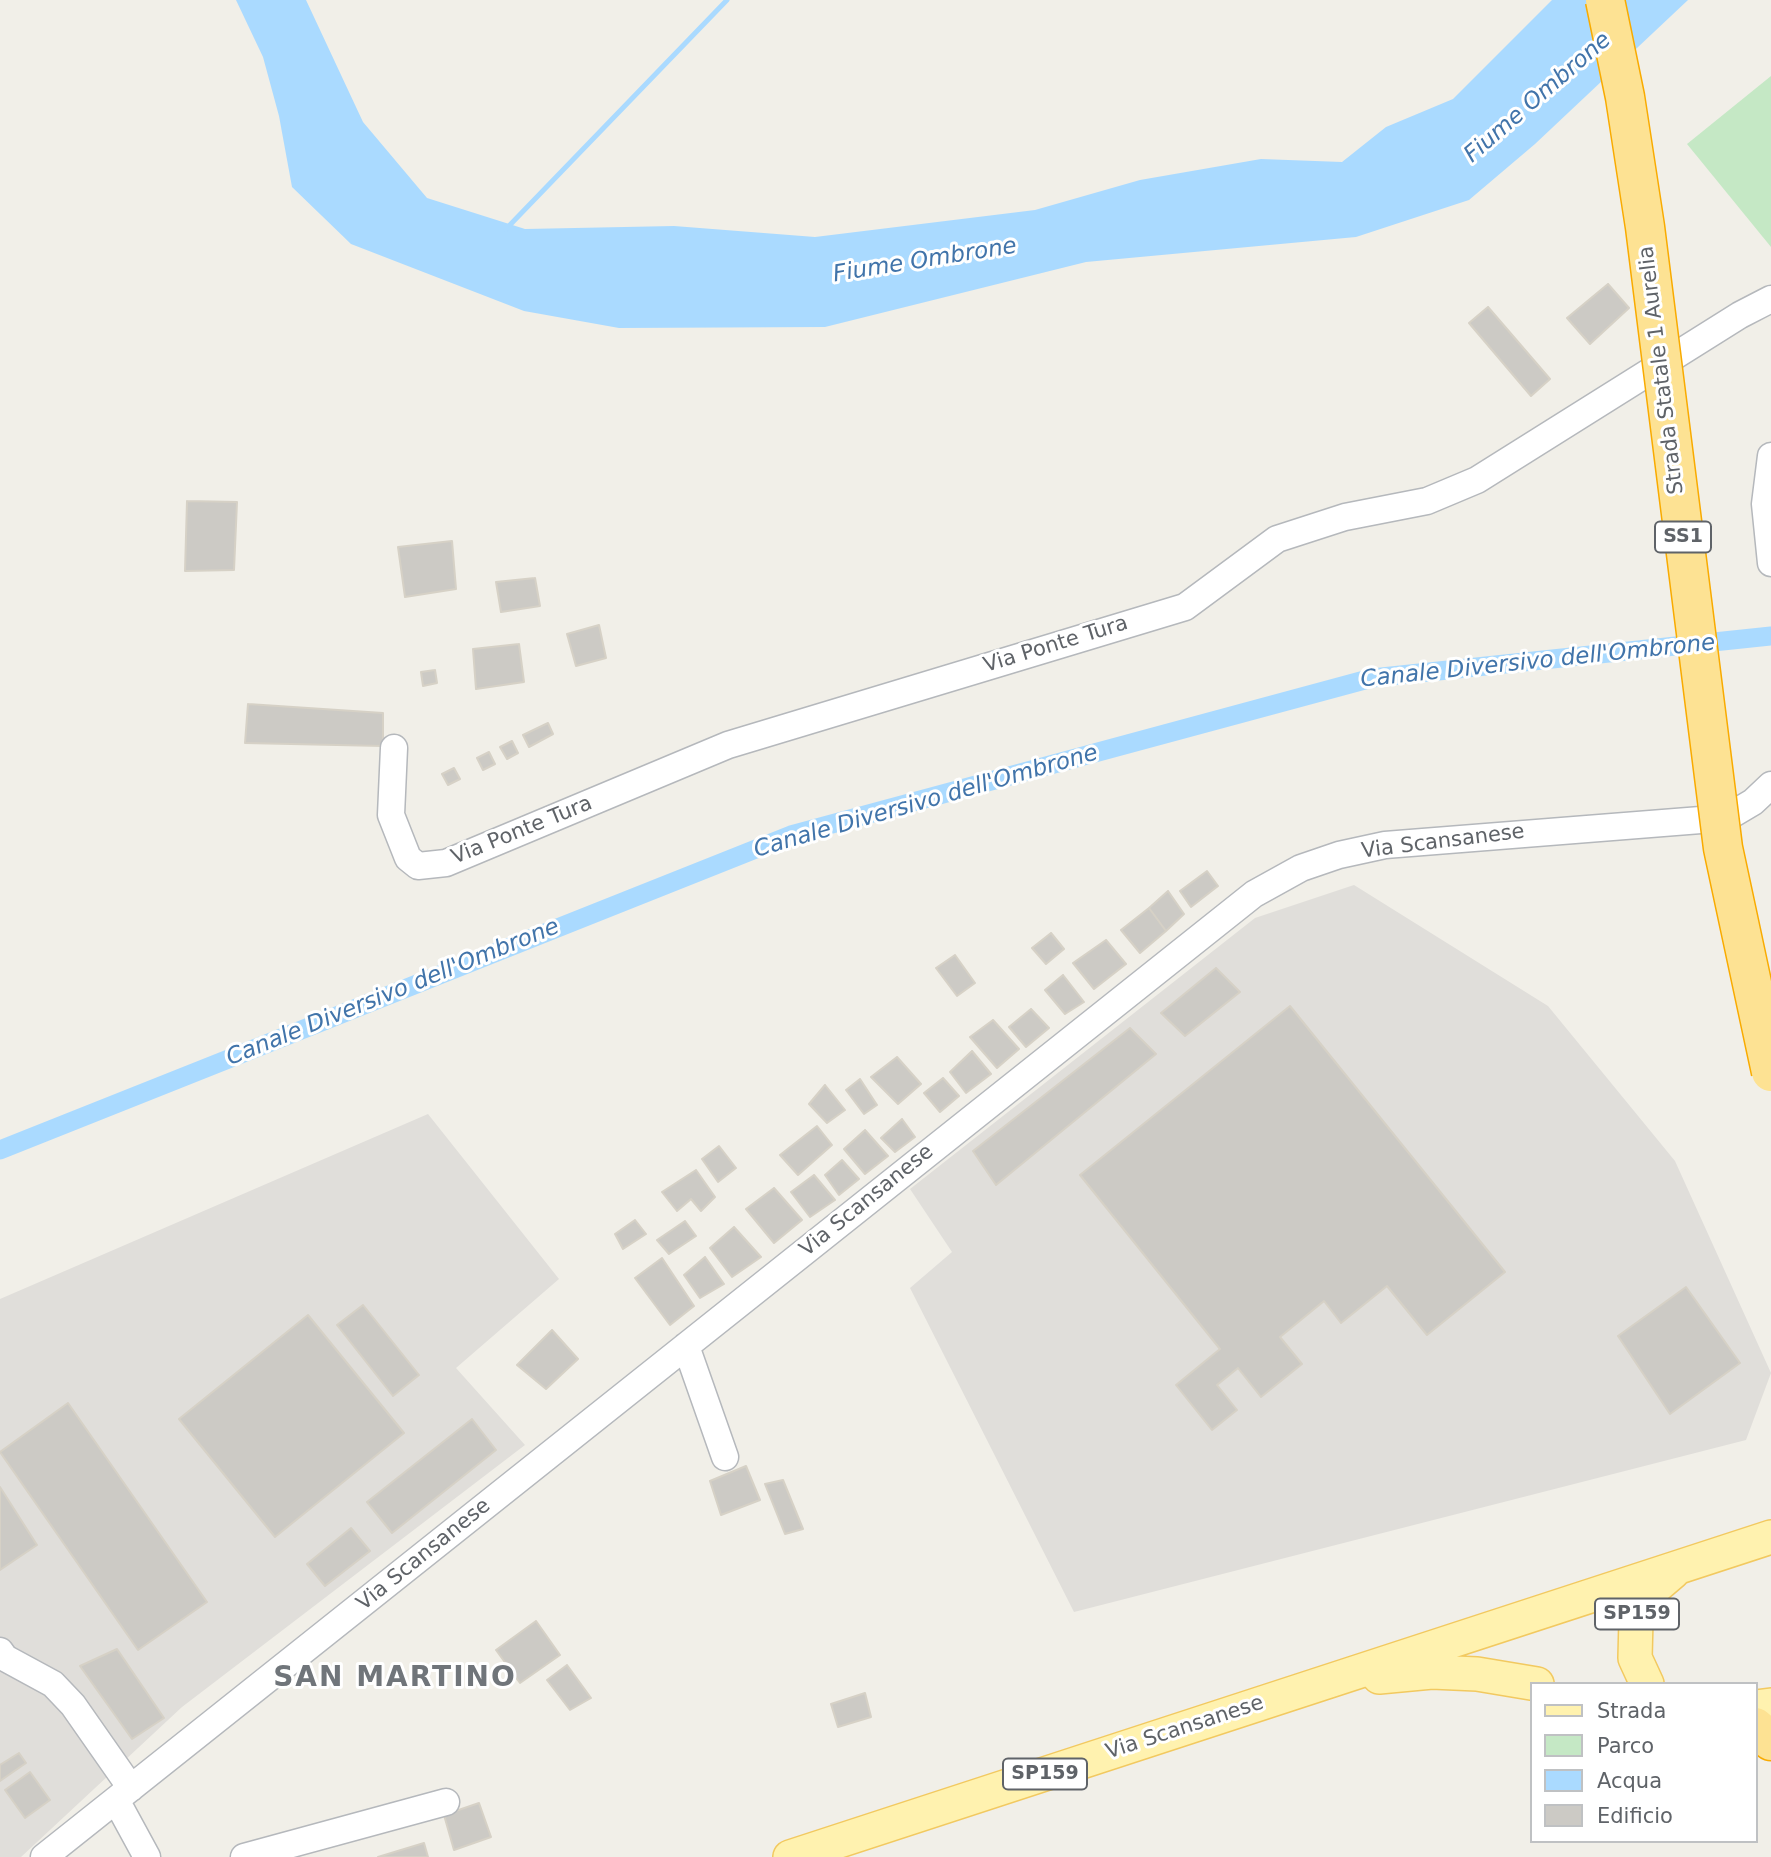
<!DOCTYPE html>
<html>
<head>
<meta charset="utf-8">
<style>
  body { margin:0 }
  #map { position:relative; width:1771px; height:1857px; overflow:hidden; background:#f1efe8; font-family:"DejaVu Sans",sans-serif }
  canvas { display:block }
  .legend { position:absolute; left:1530px; top:1682px; width:228px; height:161px; box-sizing:border-box; background:#fff; border:2px solid #bfc1c3; margin:0; padding:9px 12px; list-style:none; font-size:21px; color:#5f6368 }
  .legend li { display:flex; align-items:center; gap:14px; height:35px }
  .legend b { width:35px; border:2px solid #bfc1c3 }
</style>
</head>
<body>
<div id="map">
<canvas width="1771" height="1857"></canvas>
<ul class="legend">
<li><b style="height:9px;background:#fff2af"></b>Strada</li>
<li><b style="height:19px;background:#c5e8c5"></b>Parco</li>
<li><b style="height:19px;background:#aadaff"></b>Acqua</li>
<li><b style="height:19px;background:#cccac5"></b>Edificio</li>
</ul>
</div>
<script>
const ctx = document.querySelector('canvas').getContext('2d');
ctx.lineJoin = 'round';
function paint(path, color) { ctx.fillStyle = color; ctx.fill(path, 'evenodd'); }
const poly = rows => new Path2D(rows.map(r => 'M' + r).join(''));
function strokePath(path, color, width, dash) { ctx.strokeStyle = color; ctx.lineWidth = width; ctx.lineCap = dash ? 'butt' : 'round'; ctx.setLineDash(dash || []); ctx.stroke(path); }
function drawText(font, color, halo, rows, align = 'center') {
  ctx.font = font + ' "DejaVu Sans",sans-serif'; ctx.lineWidth = 6; ctx.setLineDash([]); ctx.textBaseline = 'middle'; ctx.strokeStyle = halo; ctx.fillStyle = color; for (const [text, x, y, turn = 0] of rows) {
    ctx.save(); ctx.translate(x, y); ctx.rotate((+turn || 0) * Math.PI / 180); ctx.textAlign = isNaN(turn) ? turn : align; if (halo) ctx.strokeText(text, 0, 0); ctx.fillText(text, 0, 0); ctx.restore();
  }
}
const industrial = poly([
  [1354,885,1548,1006,1675,1161,1771,1373,1746,1440,1074,1612,910,1288,952,1252,910,1189,1255,918],
  [428,1114,559,1279,456,1368,525,1445,182,1707,21,1857,0,1857,0,1299]
]);
const green = poly([
  [1771,76,1771,247,1687,144]
]);
const water = poly([
  [236,0,306,0,363,122,427,198,525,229,674,226,815,237,1035,210,1140,180,1261,159,1342,162,1386,127,1453,99,1552,0,1688,0,1535,144,1469,200,1356,237,1086,262,825,327,619,328,524,311,351,244,292,187,279,116,263,57]
]);
const stream = poly([
  [506,229,727,0]
]);
const canal = poly([
  [0,1150,791,835,1372,678,1771,636]
]);
const building = poly([
  [1608,284,1629,308,1590,344,1567,318,1608,284],
  [1488,307,1550,379,1531,396,1469,323,1488,307],
  [187,501,237,502,234,570,185,571,187,501],
  [452,541,456,589,405,597,398,547,452,541],
  [535,578,540,606,501,612,496,582,535,578],
  [599,625,606,658,576,666,567,634,599,625],
  [519,644,524,682,476,689,473,649,519,644],
  [435,670,437,683,423,686,421,672,435,670],
  [248,704,383,713,383,746,245,743,248,704],
  [548,723,553,734,529,747,523,735,548,723],
  [512,741,518,753,507,759,500,747,512,741],
  [489,752,495,764,483,770,477,758,489,752],
  [454,768,460,779,448,785,442,774,454,768],
  [1207,871,1218,886,1191,907,1180,891,1207,871],
  [1168,891,1184,914,1166,931,1149,908,1168,891],
  [1149,908,1166,931,1140,953,1121,930,1149,908],
  [1051,933,1064,949,1046,964,1032,948,1051,933],
  [1106,940,1126,964,1094,989,1073,963,1106,940],
  [955,955,975,983,957,996,936,968,955,955],
  [1216,968,1240,992,1185,1036,1161,1013,1216,968],
  [1063,975,1084,1002,1065,1014,1045,990,1063,975],
  [1290,1006,1505,1272,1427,1335,1387,1286,1341,1323,1324,1301,1280,1337,1302,1364,1261,1397,1238,1368,1217,1385,1237,1410,1212,1430,1176,1385,1220,1349,1080,1175,1290,1006],
  [1031,1009,1049,1028,1026,1047,1009,1027,1031,1009],
  [993,1020,1019,1049,997,1068,970,1037,993,1020],
  [1130,1028,1156,1054,996,1185,973,1151,1130,1028],
  [972,1051,991,1074,966,1093,950,1072,972,1051],
  [897,1057,921,1084,898,1104,871,1077,897,1057],
  [943,1078,959,1096,940,1112,924,1093,943,1078],
  [860,1079,877,1105,864,1114,846,1090,860,1079],
  [825,1085,845,1110,827,1123,809,1104,825,1085],
  [902,1119,915,1137,895,1152,881,1138,902,1119],
  [817,1126,832,1145,798,1175,780,1155,817,1126],
  [865,1130,888,1156,865,1174,844,1149,865,1130],
  [719,1146,736,1168,718,1182,702,1159,719,1146],
  [842,1160,859,1179,839,1195,825,1175,842,1160],
  [696,1170,715,1197,701,1211,691,1199,677,1211,662,1192,696,1170],
  [814,1175,835,1200,810,1217,791,1192,814,1175],
  [774,1188,802,1220,774,1243,746,1209,774,1188],
  [635,1220,646,1234,623,1249,615,1234,635,1220],
  [685,1221,696,1236,669,1254,657,1240,685,1221],
  [734,1227,761,1257,732,1277,710,1248,734,1227],
  [705,1257,724,1284,700,1298,684,1275,705,1257],
  [662,1258,694,1306,670,1325,635,1278,662,1258],
  [1686,1287,1740,1363,1670,1414,1618,1336,1686,1287],
  [363,1305,419,1375,393,1396,337,1325,363,1305],
  [308,1315,404,1433,275,1537,179,1419,308,1315],
  [552,1330,578,1359,546,1389,517,1365,552,1330],
  [68,1403,207,1602,138,1650,0,1452,68,1403],
  [472,1419,496,1450,392,1533,367,1502,472,1419],
  [746,1466,760,1500,721,1515,710,1481,746,1466],
  [783,1480,803,1529,785,1534,765,1484,783,1480],
  [0,1487,37,1545,0,1570,0,1487],
  [351,1528,370,1551,325,1586,307,1564,351,1528],
  [536,1621,560,1655,520,1683,496,1650,536,1621],
  [117,1649,164,1718,132,1739,80,1666,117,1649],
  [567,1665,591,1698,570,1710,547,1680,567,1665],
  [865,1693,871,1717,838,1727,831,1704,865,1693],
  [19,1753,26,1763,0,1781,0,1765,19,1753],
  [30,1772,50,1800,25,1818,5,1790,30,1772],
  [479,1803,491,1837,454,1850,444,1815,479,1803],
  [424,1843,428,1857,378,1857,424,1843]
]);
const minor = poly([
  [1771,456,1765,504,1771,563],
  [394,748,391,815,408,858,418,866,446,863,728,745,1185,607,1277,539,1345,517,1427,501,1477,480,1740,315,1771,299],
  [686,1346,725,1457],
  [0,1651,5,1658,53,1684,73,1705,131,1788],
  [116,1800,147,1857],
  [44,1857,1254,894,1301,868,1339,855,1385,845,1726,818,1753,802,1771,785],
  [244,1857,446,1802]
]);
const major = poly([
  [1379,1677,1432,1672,1477,1674,1537,1684],
  [1647,1684,1635,1658,1636,1619,1646,1595,1673,1572],
  [1755,1707,1771,1705],
  [790,1857,1771,1537]
]);
const highway = poly([
  [1755,1727,1771,1741]
]);
const highwayBridge = poly([
  [1605,0,1625,97,1645,227,1723,848,1771,1072]
]);
const shields = [
  [1683,537,56],
  [1637,1614,84],
  [1045,1774,84]
];
const shieldNames = [
  ["SS1",1683,537],
  ["SP159",1637,1614],
  ["SP159",1045,1774]
];
const streetNames = [
  ["Strada Statale 1 Aurelia",1662,370,-97],
  ["Via Ponte Tura",1056,645,-17],
  ["Via Ponte Tura",522,831,-22],
  ["Via Scansanese",1443,842,-7],
  ["Via Scansanese",867,1201,-39],
  ["Via Scansanese",424,1555,-39],
  ["Via Scansanese",1185,1728,-18]
];
const waterNames = [
  ["Fiume Ombrone",1538,98,-41],
  ["Fiume Ombrone",925,261,-9],
  ["Canale Diversivo dell'Ombrone",1538,662,-6],
  ["Canale Diversivo dell'Ombrone",926,802,-16],
  ["Canale Diversivo dell'Ombrone",393,993,-22]
];
const districtNames = [
  ["SAN MARTINO",395,1679]
];
paint(industrial, '#e0deda');
paint(green, '#c5e8c5');
paint(water, '#aadaff');
strokePath(stream, '#aadaff', 5);
strokePath(canal, '#aadaff', 19);
paint(building, '#cccac5');
strokePath(building, '#d6d1c6', 2);
strokePath(minor, '#b5b8bc', 29);
strokePath(major, '#f2c960', 36);
strokePath(highway, '#f9ab00', 41);
strokePath(minor, '#fff', 26);
strokePath(major, '#fff2af', 33);
strokePath(highway, '#fde293', 38);
strokePath(highwayBridge, '#f9ab00', 41, []);
strokePath(highwayBridge, '#fde293', 38);
for (const [x, y, w] of shields) { const box = new Path2D(); box.roundRect(x - w / 2, y - 15.5, w, 31, 5); ctx.fillStyle = '#fff'; ctx.fill(box); strokePath(box, '#5f6368', 2); }
drawText('bold 19px', '#5f6368', null, shieldNames);
drawText('21px', '#5f6368', '#fff', streetNames);
drawText('italic 23px', '#4174aa', '#fff', waterNames);
ctx.letterSpacing = '2px';
drawText('bold 28px', '#70757a', '#fff', districtNames);
ctx.letterSpacing = '0px';
</script>
</body>
</html>
